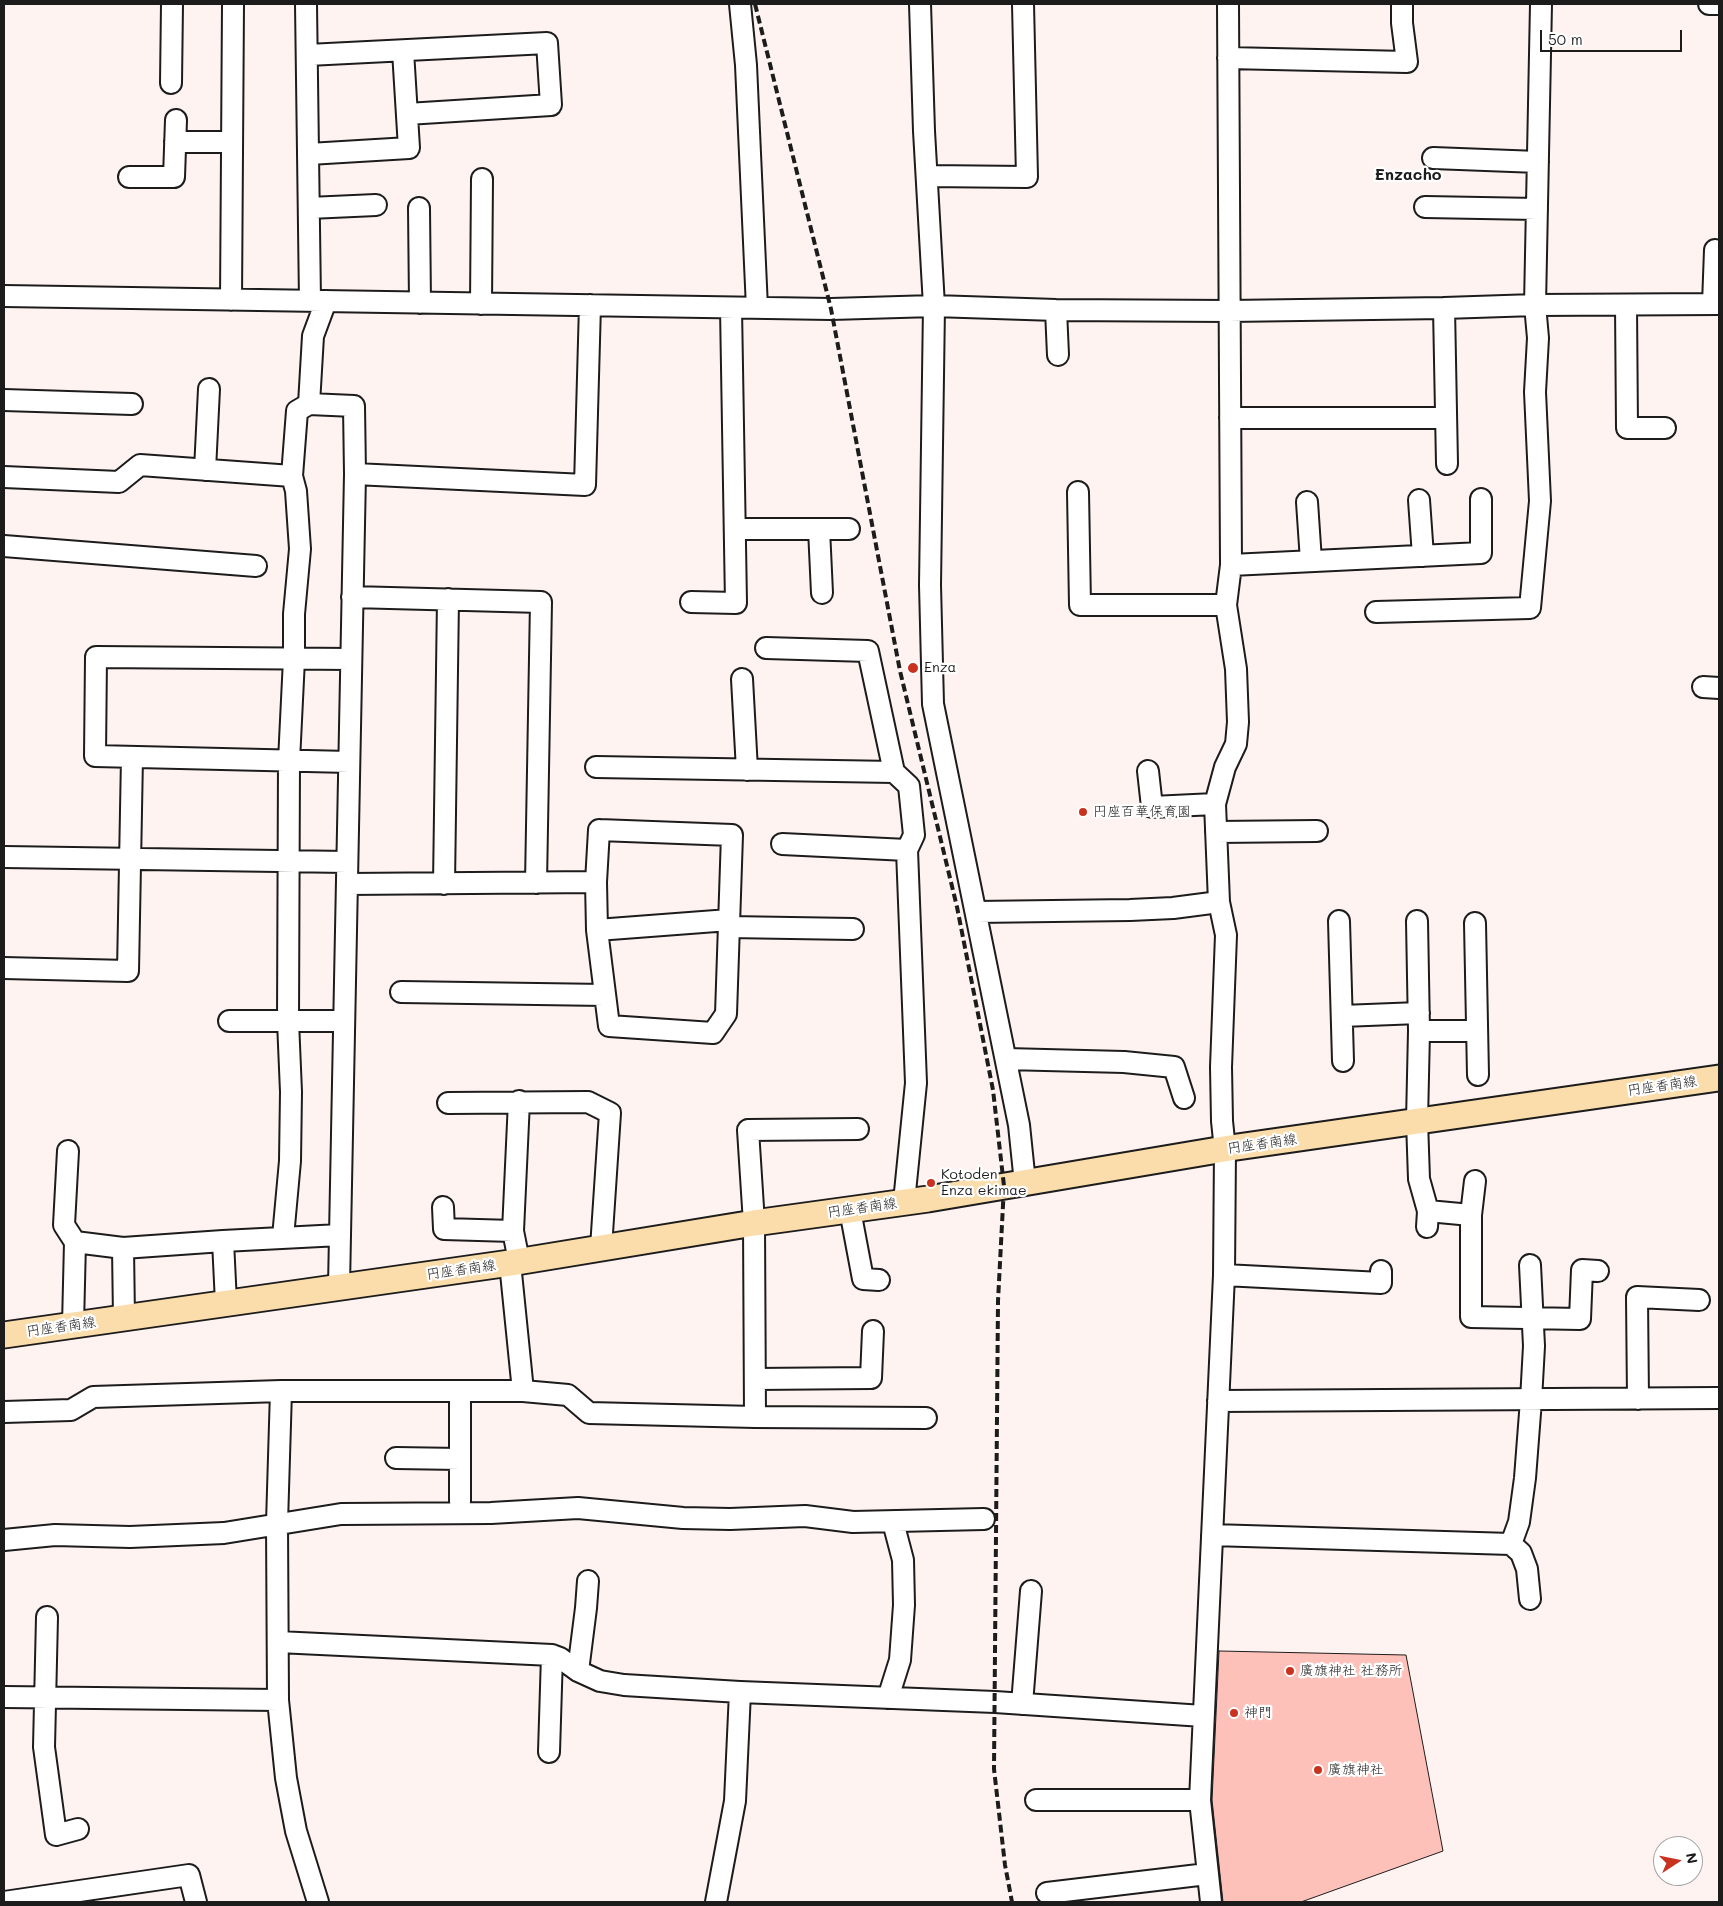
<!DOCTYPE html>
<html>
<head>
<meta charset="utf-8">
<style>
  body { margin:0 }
  #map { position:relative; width:1723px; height:1906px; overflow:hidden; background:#fff3f1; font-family:Mali,sans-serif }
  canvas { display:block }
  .frame { position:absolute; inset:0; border:5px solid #1c1c1c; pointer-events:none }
  .north { position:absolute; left:1653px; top:1836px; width:50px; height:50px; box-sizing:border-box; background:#fff; border:1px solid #a4a4a4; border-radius:50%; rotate:79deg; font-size:14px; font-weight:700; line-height:20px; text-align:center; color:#1c1c1c }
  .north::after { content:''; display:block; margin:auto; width:18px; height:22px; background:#c8321e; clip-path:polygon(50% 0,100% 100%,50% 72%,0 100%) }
  .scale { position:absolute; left:1540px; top:30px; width:142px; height:22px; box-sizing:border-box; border:2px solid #1c1c1c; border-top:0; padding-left:6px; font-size:15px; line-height:18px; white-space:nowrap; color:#1c1c1c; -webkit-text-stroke:4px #fff; paint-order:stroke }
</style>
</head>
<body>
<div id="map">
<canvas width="1723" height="1906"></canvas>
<div class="frame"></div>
<div class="north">N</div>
<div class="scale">50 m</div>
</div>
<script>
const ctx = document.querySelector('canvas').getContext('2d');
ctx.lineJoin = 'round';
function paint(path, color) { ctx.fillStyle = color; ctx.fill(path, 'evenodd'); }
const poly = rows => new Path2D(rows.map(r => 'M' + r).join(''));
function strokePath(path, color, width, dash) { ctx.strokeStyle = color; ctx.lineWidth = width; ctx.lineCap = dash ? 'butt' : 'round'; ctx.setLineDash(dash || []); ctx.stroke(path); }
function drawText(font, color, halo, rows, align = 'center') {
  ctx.font = font + ' Mali,"Klee One",sans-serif'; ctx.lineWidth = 4.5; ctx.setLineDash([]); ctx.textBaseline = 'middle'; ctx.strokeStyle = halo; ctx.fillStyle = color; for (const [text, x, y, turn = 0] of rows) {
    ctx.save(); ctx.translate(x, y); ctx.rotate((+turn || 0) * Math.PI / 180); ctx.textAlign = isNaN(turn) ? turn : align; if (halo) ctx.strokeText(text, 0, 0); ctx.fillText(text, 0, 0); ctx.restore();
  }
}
const building = poly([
  [1219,1651,1406,1655,1443,1851,1301,1902,1223,1902,1212,1800,1219,1651]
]);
const minor = poly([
  [306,4,310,301],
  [740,4,746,65,757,308],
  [920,4,924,131,934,306,930,585,933,704,1019,1125,1025,1183],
  [1709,4,1719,4],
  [308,55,547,43,551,105,407,114],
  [1228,58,1407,62,1402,23,1402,4],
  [171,83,172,4],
  [175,142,232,142],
  [309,154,409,148,403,51],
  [1433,158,1538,162],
  [927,176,1027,177,1023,4],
  [129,177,174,177,176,120],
  [1425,207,1537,209],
  [309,208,376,205],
  [419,208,420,303],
  [4,296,831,309,934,306,1056,310,1229,311,1444,308,1535,305,1719,304],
  [231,300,233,4],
  [326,301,313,336,309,404,354,406,355,474,339,1286],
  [481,304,482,179],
  [1713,304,1715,250],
  [1626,305,1627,428,1665,428],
  [1444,308,1447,464],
  [1056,310,1058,355],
  [4,400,132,404],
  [1230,418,1446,418],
  [205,470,209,389],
  [355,474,585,485,590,305],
  [4,477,119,482,140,465,292,476,297,411,309,404],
  [1078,492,1080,605,1226,605],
  [1419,500,1423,556],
  [1307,502,1311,561],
  [735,529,849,529],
  [819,529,822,593],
  [4,546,256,566],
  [1231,565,1481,553,1481,499],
  [352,597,541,602,536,883],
  [691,602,736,603,731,308],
  [1376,612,1530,608,1540,501,1535,392,1538,338,1535,305,1541,4],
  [766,648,868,651,894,772,909,786,914,835,907,850,916,1083,904,1202],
  [742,679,747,770],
  [1703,687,1719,688],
  [349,762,95,756,96,657,351,659],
  [596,767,894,772],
  [1148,771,1152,807,1215,804],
  [599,830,732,835,726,1014,713,1033,609,1026,597,930,596,882,599,830],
  [1216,832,1317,831],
  [782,844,907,850],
  [4,857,347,862],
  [347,884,596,882],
  [444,884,448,599],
  [976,912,1130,910,1173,908,1219,902],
  [1339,921,1343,1061],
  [1417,921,1419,1031,1417,1121,1419,1179,1428,1211,1427,1227],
  [1475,923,1478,1075],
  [729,927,853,929],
  [597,930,729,920],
  [4,968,128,971,132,757],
  [401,992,605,995],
  [1342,1016,1419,1013],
  [229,1021,344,1021],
  [1419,1031,1476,1031],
  [1006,1059,1124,1062,1174,1067,1184,1098],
  [448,1103,588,1102,610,1113,601,1248],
  [68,1151,64,1225,75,1242,73,1325],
  [1475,1181,1471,1215,1471,1317,1580,1319,1582,1270,1598,1271],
  [443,1207,444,1229,513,1231],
  [850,1210,863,1279,879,1280],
  [1428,1211,1471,1215],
  [283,1237,290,1161,291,1092,288,1021,289,761,294,659,294,614,300,549,296,491,292,476],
  [223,1241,226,1303],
  [75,1242,123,1248,223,1241,340,1235],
  [123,1248,124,1318],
  [519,1261,513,1231,519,1101],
  [510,1263,523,1391],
  [1224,1275,1381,1283,1381,1271],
  [755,1379,871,1378,873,1331],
  [281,1391,277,1523,278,1700,286,1778,296,1831,318,1902],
  [1638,1399,1637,1297,1699,1300],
  [1218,1401,1719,1398],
  [4,1412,71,1410,93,1397,281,1391,523,1391,568,1395,589,1413,755,1417,926,1418],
  [755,1417,754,1223,748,1130,858,1129],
  [396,1458,460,1459],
  [460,1502,460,1392],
  [1212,1535,1511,1544,1519,1522,1525,1478,1531,1400,1534,1346,1530,1265],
  [4,1540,55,1535,130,1537,224,1533,341,1514,491,1513,578,1508,683,1518,730,1519,805,1516,853,1522,984,1519],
  [1511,1544,1521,1553,1527,1569,1530,1599],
  [47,1617,44,1747,56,1835,78,1829],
  [278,1642,552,1655,560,1658,578,1671,600,1681,624,1685,740,1692,995,1702,1203,1716],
  [578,1671,586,1608,588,1581],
  [4,1697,278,1700],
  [888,1698,900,1660,904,1605,903,1560,893,1522],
  [1022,1704,1031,1591],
  [549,1752,552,1655],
  [1036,1800,1200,1800],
  [1047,1893,1207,1874],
  [4,1902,189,1875,196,1902],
  [716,1902,735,1801,740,1692],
  [1211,1902,1200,1800,1224,1275,1225,1150,1222,1121,1221,1067,1226,935,1219,902,1215,804,1225,767,1236,744,1238,722,1236,669,1226,605,1231,565,1228,4]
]);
const major = poly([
  [4,1335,510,1263,754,1223,928,1199,1230,1148,1719,1078]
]);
const rail = poly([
  [755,4,831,309,900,671,957,907,993,1090,1004,1186,998,1301,994,1769,1005,1865,1012,1902]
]);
const markers = [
  [913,668,6,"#c8321e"],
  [1083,812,5,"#c8321e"],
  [931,1183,5,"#c8321e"],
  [1290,1671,5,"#c8321e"],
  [1234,1713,5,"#c8321e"],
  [1318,1770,5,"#c8321e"]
];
const poiNames = [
  ["Enza",924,668],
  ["円座百華保育園",1093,812],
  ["Kotoden",941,1175],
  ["Enza ekimae",941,1191],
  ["廣旗神社 社務所",1300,1671],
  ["神門",1244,1713],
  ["廣旗神社",1328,1770]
];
const streetNames = [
  ["円座香南線",1662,1086,-8],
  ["円座香南線",1262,1144,-8],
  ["円座香南線",862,1208,-8],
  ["円座香南線",461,1270,-8],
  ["円座香南線",61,1327,-8]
];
const quarterNames = [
  ["Enzacho",1408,175]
];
paint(building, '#fdc1ba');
strokePath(building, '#1c1c1c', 1);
strokePath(minor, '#1c1c1c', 24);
strokePath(major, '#1c1c1c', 29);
strokePath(minor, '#fff', 20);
strokePath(major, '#faddab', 25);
strokePath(rail, '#1c1c1c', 4, [8, 4]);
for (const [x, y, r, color] of markers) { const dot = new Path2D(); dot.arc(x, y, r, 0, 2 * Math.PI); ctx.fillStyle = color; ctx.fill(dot); strokePath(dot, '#fff', 2); }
drawText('14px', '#1c1c1c', '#fff', poiNames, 'left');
drawText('14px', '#1c1c1c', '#fff', streetNames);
drawText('bold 16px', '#1c1c1c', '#fff', quarterNames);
</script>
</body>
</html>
